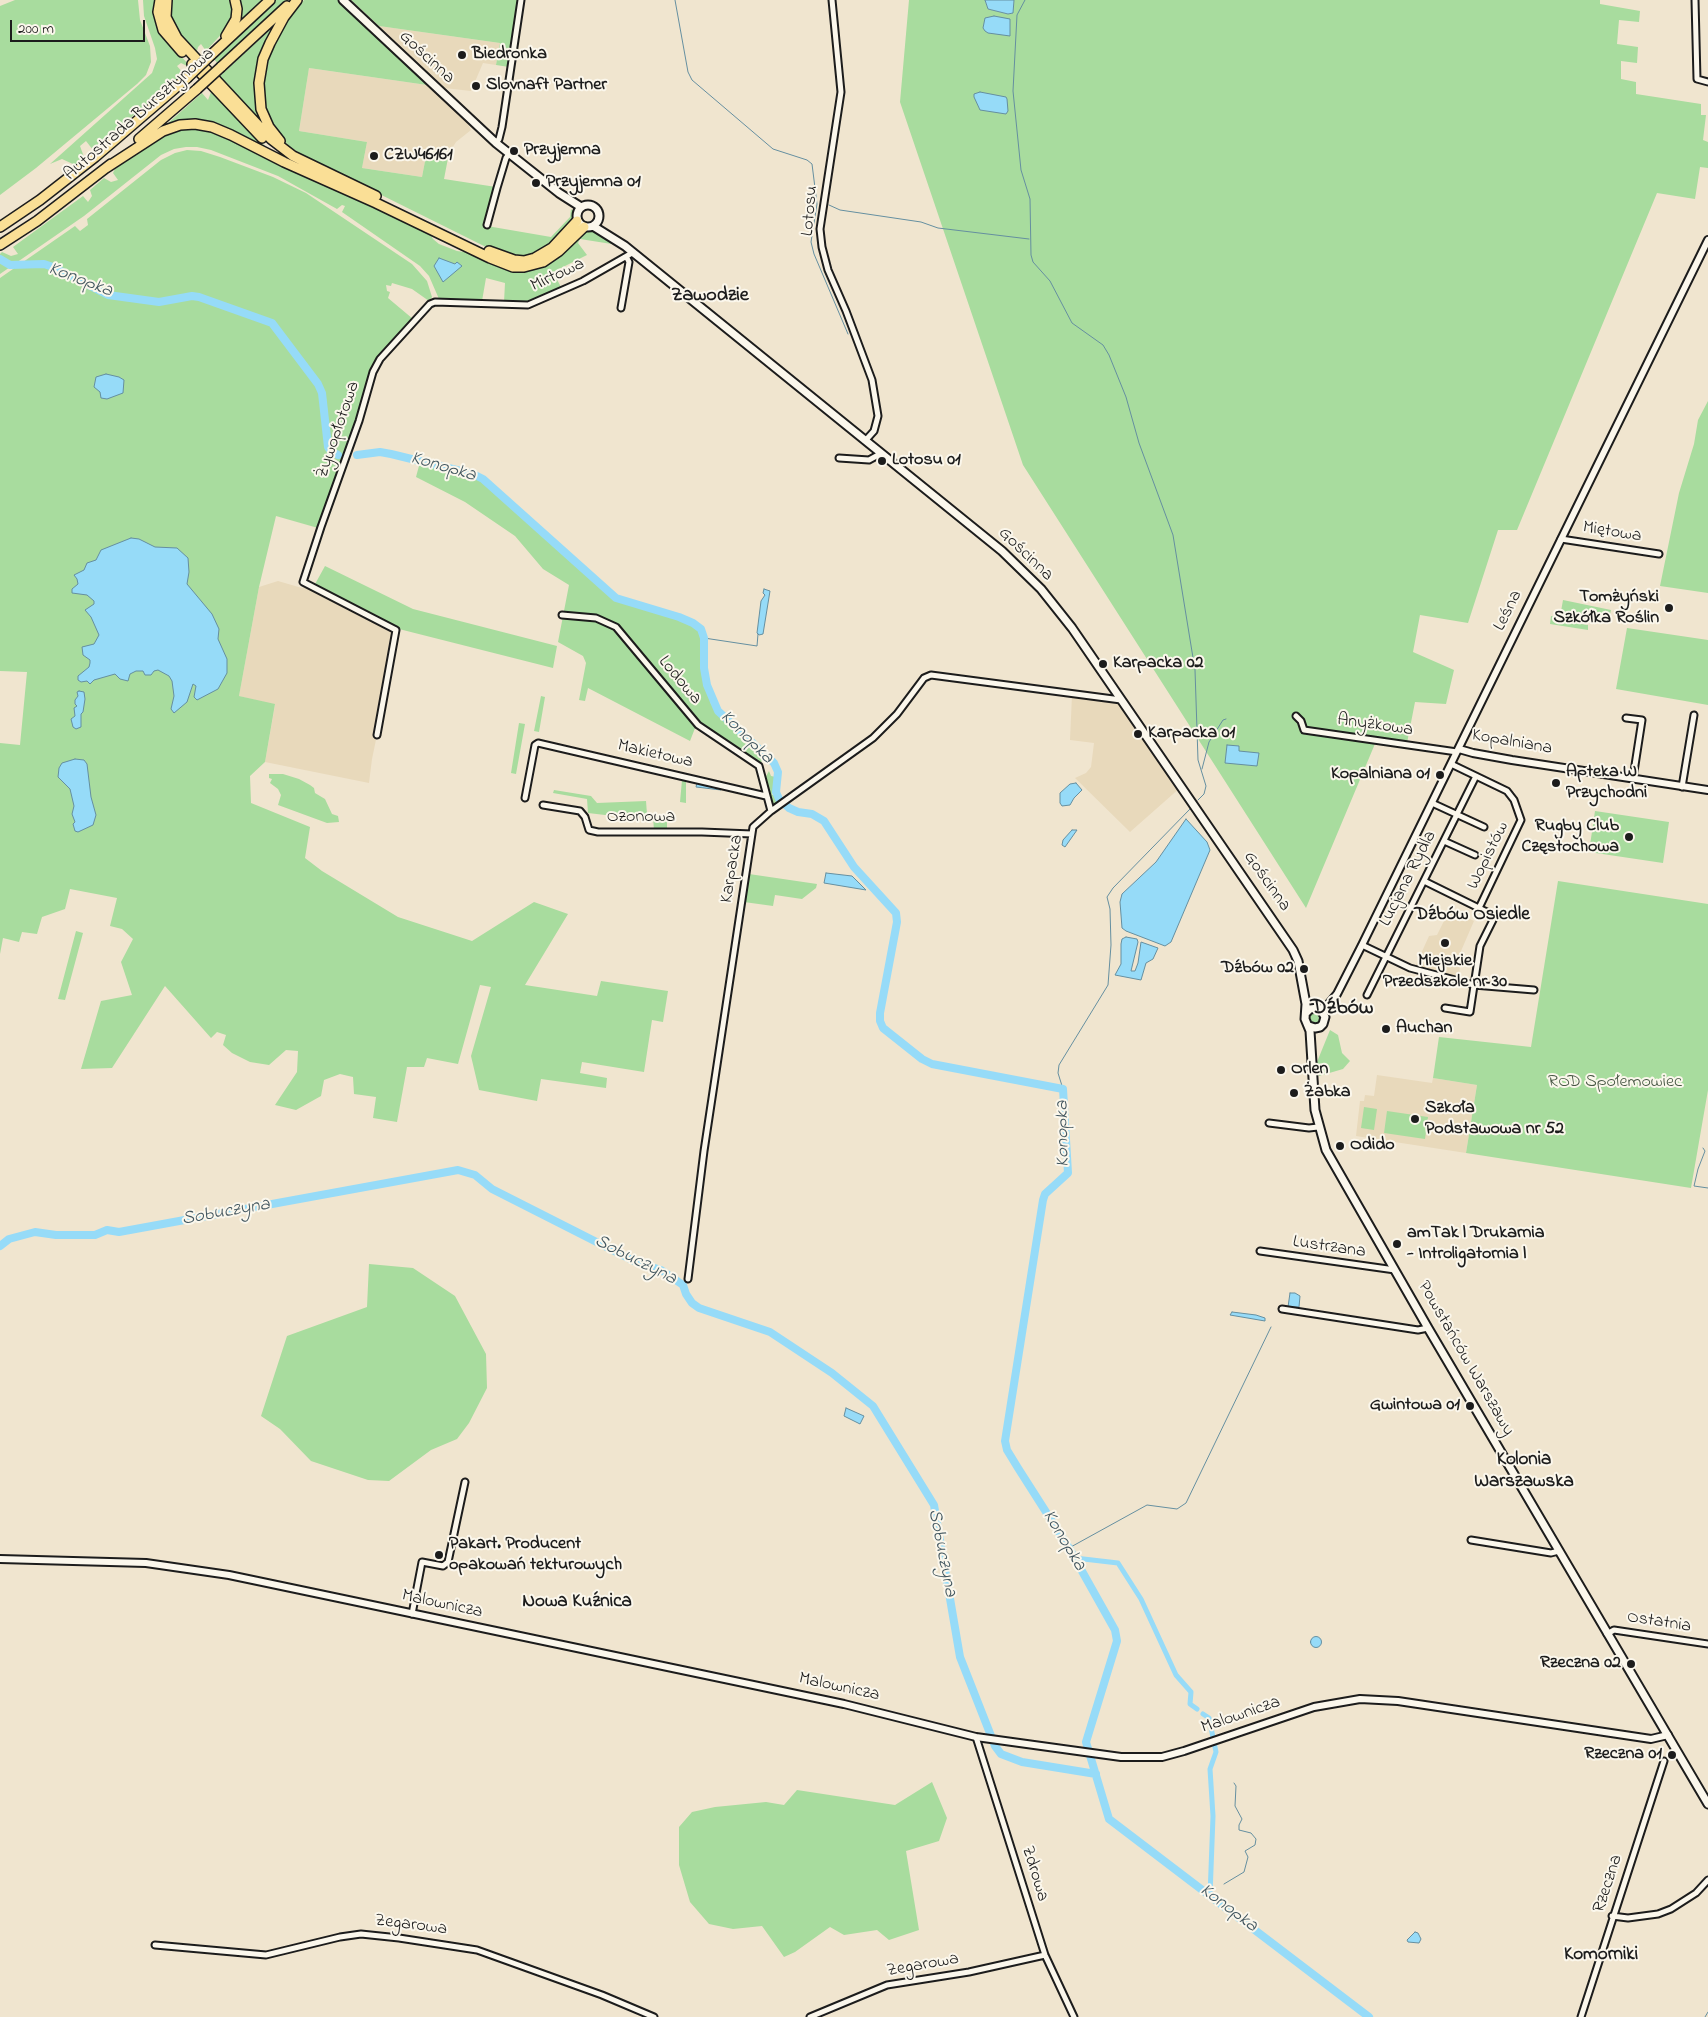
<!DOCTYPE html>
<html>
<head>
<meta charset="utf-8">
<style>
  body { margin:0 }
  #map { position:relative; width:1708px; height:2017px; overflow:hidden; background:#f0e5cf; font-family:"Indie Flower",sans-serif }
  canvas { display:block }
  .scale { position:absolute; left:10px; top:20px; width:135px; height:22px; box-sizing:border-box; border:2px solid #1c1c1c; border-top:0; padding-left:6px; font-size:15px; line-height:18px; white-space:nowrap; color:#1c1c1c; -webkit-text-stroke:4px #fbf7ec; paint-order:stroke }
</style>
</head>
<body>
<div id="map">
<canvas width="1708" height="2017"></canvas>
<div class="scale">200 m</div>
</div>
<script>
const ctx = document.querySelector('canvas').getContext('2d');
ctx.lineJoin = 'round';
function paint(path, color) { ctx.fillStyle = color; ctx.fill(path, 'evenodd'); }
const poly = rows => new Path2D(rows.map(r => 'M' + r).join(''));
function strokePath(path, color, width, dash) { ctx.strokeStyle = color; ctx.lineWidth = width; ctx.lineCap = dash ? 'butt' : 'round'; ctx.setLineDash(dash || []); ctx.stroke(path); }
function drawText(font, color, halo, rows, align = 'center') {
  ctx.font = font + ' "Indie Flower",sans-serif'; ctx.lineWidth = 4; ctx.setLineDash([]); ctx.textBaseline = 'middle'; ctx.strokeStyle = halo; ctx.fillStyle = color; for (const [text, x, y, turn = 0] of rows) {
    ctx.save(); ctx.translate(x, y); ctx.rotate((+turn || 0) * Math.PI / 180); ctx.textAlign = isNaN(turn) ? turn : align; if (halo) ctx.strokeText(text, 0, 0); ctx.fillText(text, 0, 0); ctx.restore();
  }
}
const built = poly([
  [379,26,500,43,496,65,483,63,471,91,444,88],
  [309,68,427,85,466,120,471,130,456,142,449,153,427,151,422,177,362,168,367,142,299,131],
  [278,581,302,588,311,585,399,629,372,759,369,783,265,762,275,705,239,696,259,587],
  [1072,695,1121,700,1181,787,1130,832,1075,778,1086,773,1091,767,1094,743,1070,740],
  [1450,909,1474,921,1461,951,1459,978,1415,967,1429,936,1437,935],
  [1377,1075,1432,1083,1433,1078,1477,1085,1466,1153,1356,1136,1360,1101,1364,1101,1365,1095,1374,1096]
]);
const green = poly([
  [15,0,138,0,140,20,150,46,151,62,146,75,137,84,36,168,0,195,0,6],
  [143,0,156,0,167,41,190,66,189,67,181,63,177,66,183,73,93,150,86,141,80,146,84,157,75,165,62,159,50,164,152,73,157,59,155,48,144,16],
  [171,0,230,0,232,14,227,28,206,51,201,44,198,47,197,51,200,57,182,40,172,24,170,11],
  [239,0,262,0,239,22],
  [275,0,289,0,219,65,213,58],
  [304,0,338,0,427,85,309,68,299,131,367,142,362,168,422,177,427,151,449,153,444,179,496,187,487,226,551,237,570,217,571,209,574,212,574,221,545,250,526,257,518,257,490,249,311,160,290,147,275,131,266,112,264,82,267,61,282,27],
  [351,0,519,0,509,67,496,65,500,43,379,26],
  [909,0,985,0,988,9,1008,14,1011,14,1014,6,1014,0,1600,0,1600,4,1640,11,1639,22,1619,20,1617,44,1638,47,1637,63,1621,61,1621,79,1636,82,1636,94,1701,104,1701,115,1706,115,1703,140,1708,142,1708,168,1700,167,1695,199,1657,193,1517,530,1498,530,1468,623,1420,615,1413,652,1454,670,1446,704,1415,702,1407,743,1377,739,1306,908,1023,465,900,102],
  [276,24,263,51,259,68,268,132,218,78],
  [208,87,247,128,270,151,219,127,177,122,167,124,202,93,208,100,211,92],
  [187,128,207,130,221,136,429,232,433,239,439,244,457,251,471,253,508,269,584,230,594,230,618,245,580,239,578,243,587,255,553,272,562,289,531,302,504,302,505,283,486,278,482,301,439,299,429,276,420,266,342,212,345,206,342,205,337,209,278,176,211,150,197,147,186,147,174,149,161,155,84,216,0,274,0,254,2,252,11,256,18,254,13,247,83,196,88,202,92,196,90,190,104,178,111,182,118,180,113,173,115,169,149,142,172,131],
  [187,150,201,151,220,157,273,177,306,193,412,264,427,281,432,297,429,301,412,289,392,283,391,286,386,285,387,291,390,292,388,298,413,319,379,358,318,528,276,516,259,587,239,696,275,704,265,762,250,776,251,803,310,827,305,858,322,871,398,917,472,941,534,902,568,914,525,985,597,996,601,981,668,991,663,1022,652,1020,644,1072,582,1062,580,1073,607,1078,606,1088,541,1079,537,1101,479,1090,471,1056,491,987,480,985,458,1064,427,1058,424,1067,407,1067,397,1122,373,1118,376,1097,354,1094,353,1077,340,1074,324,1080,321,1096,296,1110,275,1105,297,1072,298,1051,286,1050,269,1065,250,1062,232,1053,223,1045,226,1035,217,1032,211,1038,165,986,112,1068,81,1069,101,1001,132,995,121,962,133,939,122,929,110,926,117,898,70,889,65,909,42,917,37,934,22,932,19,942,3,938,0,954,0,743,20,745,27,672,0,671,0,278,75,226,80,231,88,225,87,219,161,160,175,153],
  [1708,401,1708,593,1660,586,1679,493,1694,444,1698,420],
  [420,462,483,481,616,601,681,619,697,627,701,634,703,675,711,704,720,716,765,756,760,764,697,723,690,741,588,688,585,701,579,700,586,663,583,656,558,642,569,585,543,569,515,536,465,502,416,477],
  [325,566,413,609,557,646,553,668,399,629,314,586],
  [1563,600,1611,610,1609,619,1601,618,1600,623,1581,621,1581,624,1588,625,1588,630,1550,624,1551,616,1560,617],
  [1627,628,1708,640,1708,705,1616,689],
  [541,696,545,697,539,732,534,731],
  [519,723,525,724,516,774,511,773],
  [769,771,771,776,776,777,772,795,775,795,778,803,775,807,771,805,765,778],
  [269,774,283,774,299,779,310,785,314,788,315,793,325,799,332,814,338,816,339,822,327,823,278,805,281,795,278,789,270,783,272,779,269,778],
  [671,774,686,777,686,803,680,802,682,780,671,778],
  [554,790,591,796,597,803,646,801,647,814,605,815,588,813,587,799,553,793],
  [1595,811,1669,822,1663,863,1589,852],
  [653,816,667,816,667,831,654,831],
  [749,874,817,884,816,888,802,899,775,895,773,906,744,902],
  [1558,881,1708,904,1708,1090,1691,1188,1466,1153,1477,1085,1433,1078,1439,1037,1531,1047],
  [76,931,83,933,65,1000,58,999],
  '1308 1018a7 7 0 1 1 14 0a7 7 0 1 1-14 0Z',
  [1330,1030,1338,1035,1342,1053,1350,1061,1343,1069,1319,1076,1317,1062],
  [1364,1107,1377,1109,1374,1130,1361,1128],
  [1387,1111,1428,1117,1425,1139,1384,1133],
  [369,1264,413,1268,455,1296,486,1354,487,1388,469,1423,457,1439,431,1450,389,1481,368,1480,311,1461,280,1429,261,1416,287,1336,367,1307],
  [932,1782,947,1818,939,1841,906,1851,919,1930,889,1940,877,1930,844,1935,830,1927,795,1952,784,1957,762,1926,733,1929,709,1924,690,1902,679,1865,679,1827,692,1812,715,1807,766,1802,784,1805,797,1790,895,1805]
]);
const water = poly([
  [985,0,1014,0,1013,13,1008,14,988,9,985,0],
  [994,16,1010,19,1010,36,988,33,985,31,983,28,985,18,994,16],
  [980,92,1006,97,1007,99,1008,111,1006,114,980,110,974,97,974,94,980,92],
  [439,258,455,264,457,262,462,266,443,282,434,266,439,258],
  [106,374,119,377,124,380,123,393,107,399,101,398,100,392,94,387,96,377,106,374],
  [131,538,139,539,155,547,177,548,188,558,189,572,187,584,212,614,219,629,218,639,227,659,227,673,218,689,197,700,194,697,196,686,193,684,187,702,174,713,171,709,174,696,172,681,169,676,158,670,154,671,151,675,145,675,143,671,136,671,130,674,128,681,120,679,115,674,94,680,90,684,87,681,81,682,78,680,78,676,89,667,90,663,90,660,83,655,82,647,94,644,99,635,91,617,85,610,94,604,94,601,87,595,72,593,72,589,78,584,77,579,74,575,84,570,87,563,96,560,101,550,131,538],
  [764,589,770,591,763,634,759,635,757,633,761,601,765,595,763,593,764,589],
  [79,691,84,692,85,699,83,712,81,714,81,727,76,729,73,727,71,719,75,716,74,708,77,706,75,704,75,700,78,696,77,692,79,691],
  [1227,745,1239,746,1239,751,1259,753,1257,766,1225,763,1227,745],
  [75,759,84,760,87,764,91,797,96,815,93,825,78,832,75,831,73,824,75,822,72,814,74,806,70,789,58,777,59,768,62,763,75,759],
  [697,783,721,787,721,790,696,787,697,783],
  [1076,783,1082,790,1074,798,1070,805,1062,806,1060,803,1060,793,1070,784,1076,783],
  [1186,819,1207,842,1210,850,1171,942,1165,946,1126,931,1122,928,1120,902,1122,894,1156,862,1186,819],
  [1072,830,1077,830,1065,847,1062,845,1063,840,1072,830],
  [826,873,852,876,866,890,824,883,826,873],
  [1126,937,1137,939,1138,942,1131,971,1135,971,1138,963,1141,942,1158,948,1153,959,1146,963,1141,980,1115,975,1121,964,1121,944,1122,939,1126,937],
  [1290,1293,1295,1293,1300,1296,1299,1307,1288,1307,1290,1293],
  [1232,1312,1256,1315,1265,1318,1265,1321,1230,1315,1232,1312],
  [846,1408,864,1416,860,1424,844,1416,846,1408],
  '1310.5 1642a5.5 5.5 0 1 1 11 0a5.5 5.5 0 1 1-11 0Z',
  [1415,1932,1418,1933,1421,1939,1419,1943,1408,1942,1407,1940,1415,1932]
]);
const stream = poly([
  [675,0,688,72,692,80,773,149,807,160,812,164,817,204,811,242,814,254,848,334],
  [1025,0,1017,15,1013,91,1021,170,1030,199,1031,255,1033,262,1050,281,1072,323,1103,345,1109,355,1126,397,1139,443,1173,535,1195,670,1198,760,1206,786,1204,794,1198,800],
  [829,205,840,210,921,222,938,228,1029,239],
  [704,638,757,646,758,634],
  [1202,769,1209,742,1223,720,1226,719],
  [1063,1089,1058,1073,1059,1065,1108,985,1111,945,1110,909,1107,897,1113,888,1190,809],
  [1703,1148,1705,1151,1698,1169,1694,1186,1708,1188],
  [1069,1548,1147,1505,1177,1509,1186,1503,1271,1327],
  [1224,1884,1244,1872,1248,1857,1245,1851,1255,1845,1256,1839,1251,1833,1239,1830,1239,1825,1242,1819,1235,1806,1236,1786,1234,1783],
  [1705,2017,1708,2012]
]);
const canal = poly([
  [1075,1558,1118,1563,1141,1599,1176,1675,1191,1692,1190,1704,1197,1709],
  [1203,1714,1209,1718,1216,1752,1210,1769,1213,1816,1210,1896]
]);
const river = poly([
  [0,259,10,265,44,264,53,267,108,295,159,302,192,296,199,297,272,323,318,384,322,393,328,447,331,451,338,455],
  [357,455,380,452,391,454,473,474,483,479,616,598,679,617,693,623,701,629,704,638,704,668,707,685,718,711,774,763,778,772,776,792,779,799,789,808,798,812,812,814,824,821,854,867,896,913,897,922,880,1013,880,1021,883,1028,922,1059,932,1064,1063,1089,1068,1173,1045,1194,1043,1200,1005,1441,1007,1450,1018,1468,1069,1548,1115,1630,1117,1641,1086,1742,1109,1819,1369,2017],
  [0,1246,9,1239,35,1232,56,1235,95,1235,107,1230,119,1232,458,1170,475,1175,492,1189,636,1262,661,1270,683,1285,686,1294,692,1303,699,1308,770,1332,832,1373,873,1406,934,1505,960,1657,995,1746,1001,1754,1022,1762,1096,1774]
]);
const minor = poly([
  [832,0,841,92,820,229,822,247,828,270,846,311,872,380,878,416,874,431,865,441],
  [1695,0,1697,79,1708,82],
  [496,143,499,139,502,127,521,0],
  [487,225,497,188,506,158,509,154],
  [621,308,629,262,627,258],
  [839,458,869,460,880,454],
  [1561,539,1659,554],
  [562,615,596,618,616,627,698,725,759,766,771,811],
  [1296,716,1301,721,1304,730,1457,752],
  [1626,718,1642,720,1633,778],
  [377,735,396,630,303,582,321,527,359,421,373,372,380,359,430,304,435,302,528,305,583,281,632,253],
  [1451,764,1507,791,1514,800,1521,820,1479,908],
  [1682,787,1694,715],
  [525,798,535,745,538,743,766,796],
  [1432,803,1484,827],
  [543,805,580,811,585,817,589,830,598,832,702,832,752,834],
  [1444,841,1475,855],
  [1424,881,1495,916,1480,946,1470,1012,1445,1008],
  [1362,945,1410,968,1474,985,1534,990],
  [1367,995,1476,776],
  [1269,1123,1309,1128,1318,1127],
  [1260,1251,1395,1270],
  [688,1279,704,1151,753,827,771,811,873,738,897,714,924,678,931,675,1121,700],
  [1282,1309,1418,1330,1428,1328],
  [1471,1540,1551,1553,1559,1551],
  [412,1614,422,1562,443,1566,448,1562,465,1482],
  [1607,1634,1614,1630,1708,1644],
  [976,1737,1045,1955,1074,2017],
  [1612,1916,1628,1918,1658,1914,1671,1909,1696,1893,1708,1880],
  [155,1945,266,1955,340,1937,361,1934,399,1938,477,1950,602,1995,654,2017],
  [810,2017,887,1985,969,1972,1045,1955],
  [1581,2017,1664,1761]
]);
const tertiary = poly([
  [1459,749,1473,753,1512,760,1708,790],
  [1319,1009,1326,1007,1337,994,1362,945,1708,240],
  [0,1559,146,1563,229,1575,844,1704,976,1737,1121,1757,1162,1757,1184,1751,1314,1707,1360,1699,1398,1701,1651,1739,1668,1735]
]);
const secondary = poly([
  [343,0,496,143,559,193,581,207],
  '577 216a11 11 0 1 1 22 0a11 11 0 1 1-22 0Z',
  [593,226,625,246,1002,551,1041,589,1072,628,1293,950,1298,961,1306,1004,1305,1019,1310,1031,1315,1110,1326,1150,1428,1328,1708,1804],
  [1307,1012,1310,1009,1318,1008,1321,1010,1325,1017,1323,1024,1320,1027,1315,1028,1309,1026]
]);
const motorway = poly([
  [160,0,158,12,163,30,182,52],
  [167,0,166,17,177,38,271,139,293,156,376,196],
  [226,36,236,19,237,9,235,0],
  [211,55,270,0],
  [192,64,262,138],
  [221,67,287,6],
  [139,139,197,89],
  [280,141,269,127,261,109,259,83,263,59,270,43,284,17,297,0],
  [106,168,163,131,180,125,195,124,212,127,231,135,284,162,376,203,490,258,513,267,524,267,543,262,559,251,584,227],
  [0,227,40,200,95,157,187,78],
  [0,245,37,221,111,164],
  [489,251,514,260,524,261,535,258,552,248,577,221]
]);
const motorwayBridge = poly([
  [187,78,211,55],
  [197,89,221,67]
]);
const markers = [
  [462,55,5,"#1c1c1c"],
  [476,86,5,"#1c1c1c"],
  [514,151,5,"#1c1c1c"],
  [374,156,5,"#1c1c1c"],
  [536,183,5,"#1c1c1c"],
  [882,461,5,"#1c1c1c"],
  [1669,608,5,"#1c1c1c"],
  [1103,664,5,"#1c1c1c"],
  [1138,734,5,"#1c1c1c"],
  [1440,775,5,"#1c1c1c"],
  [1556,783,5,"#1c1c1c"],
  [1629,837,5,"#1c1c1c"],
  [1445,943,5,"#1c1c1c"],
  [1304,969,5,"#1c1c1c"],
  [1386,1029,5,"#1c1c1c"],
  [1281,1070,5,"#1c1c1c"],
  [1294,1093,5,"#1c1c1c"],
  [1415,1119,5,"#1c1c1c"],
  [1340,1146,5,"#1c1c1c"],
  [1397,1244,5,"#1c1c1c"],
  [1470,1406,5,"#1c1c1c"],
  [439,1555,5,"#1c1c1c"],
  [1631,1664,5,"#1c1c1c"],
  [1672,1755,5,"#1c1c1c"]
];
const poiNames = [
  ["Biedronka",472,55],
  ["Slovnaft Partner",486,86],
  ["Przyjemna",524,151],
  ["CZW46161",384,156],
  ["Przyjemna 01",546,183],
  ["Lotosu 01",892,461],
  ["Tomżyński",1659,598,"right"],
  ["Szkółka Roślin",1659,619,"right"],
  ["Karpacka 02",1113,664],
  ["Karpacka 01",1148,734],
  ["Apteka W",1566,773],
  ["Przychodni",1566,794],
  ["Kopalniana 01",1430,775,"right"],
  ["Rugby Club",1619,827,"right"],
  ["Częstochowa",1619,848,"right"],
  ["Miejskie",1445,962,"center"],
  ["Przedszkole nr 30",1445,983,"center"],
  ["Dźbów 02",1294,969,"right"],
  ["Auchan",1396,1029],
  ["Orlen",1291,1070],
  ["Żabka",1304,1093],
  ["Szkoła",1425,1109],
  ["Podstawowa nr 52",1425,1130],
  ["Odido",1350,1146],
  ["amTak | Drukarnia",1407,1234],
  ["- Introligatornia |",1407,1255],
  ["Gwintowa 01",1460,1406,"right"],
  ["Pakart. Producent",449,1545],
  ["opakowań tekturowych",449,1566],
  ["Rzeczna 02",1621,1664,"right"],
  ["Rzeczna 01",1662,1755,"right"]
];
const streetNames = [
  ["Gościnna",426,58,43],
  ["Autostrada Bursztynowa",140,115,-41],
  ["Lotosu",811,211,-85],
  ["Mirtowa",558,276,-25],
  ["Żywopłotowa",339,430,-71],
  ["Miętowa",1612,533,9],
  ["Gościnna",1025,555,44],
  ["Leśna",1509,611,-64],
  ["Lodowa",679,681,50],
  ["Anyżkowa",1375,726,8],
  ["Kopalniana",1512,743,10],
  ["Makietowa",655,755,13],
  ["Ozonowa",641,818],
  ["Wopistów",1489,856,-64],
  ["Karpacka",733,869,-81],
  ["Lucjana Rydla",1409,879,-63],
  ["Gościnna",1266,882,55],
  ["Lustrzana",1329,1248,8],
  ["Powstańców Warszawy",1465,1359,60],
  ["Malownicza",442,1605,12],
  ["Ostatnia",1659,1623,9],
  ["Malownicza",839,1688,12],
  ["Malownicza",1241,1716,-19],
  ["Zdrowa",1034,1874,73],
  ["Rzeczna",1609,1884,-72],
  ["Zegarowa",411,1926,7],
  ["Zegarowa",923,1966,-10]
];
const parkNames = [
  ["ROD Społemowiec",1615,1083]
];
const waterNames = [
  ["Konopka",80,281,21],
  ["Konopka",443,468,16],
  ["Konopka",746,738,45],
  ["Konopka",1064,1134,-91],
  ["Sobuczyna",226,1213,-10],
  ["Sobuczyna",635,1261,27],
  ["Konopka",1063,1541,59],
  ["Sobuczyna",941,1553,79],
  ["Konopka",1228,1909,37]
];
const neighbourhoodNames = [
  ["Dźbów Osiedle",1472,916],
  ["Kolonia",1524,1461],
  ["Warszawska",1524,1483],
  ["Nowa Kuźnica",577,1603],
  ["Komorniki",1601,1956]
];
const quarterNames = [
  ["Zawodzie",710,297]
];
const districtNames = [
  ["Dźbów",1342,1009]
];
paint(built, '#e8d9bb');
paint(green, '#a8dc9e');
paint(water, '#96dbf8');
strokePath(water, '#658fa0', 1);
strokePath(stream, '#658fa0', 1);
strokePath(canal, '#96dbf8', 5);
strokePath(river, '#96dbf8', 8);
strokePath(minor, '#1c1c1c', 9);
strokePath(tertiary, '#1c1c1c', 10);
strokePath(secondary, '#1c1c1c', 11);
strokePath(motorway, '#1c1c1c', 12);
strokePath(minor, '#fbf7ec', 5);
strokePath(tertiary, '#fbf7ec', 6);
strokePath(secondary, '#fbf7ec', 7);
strokePath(motorway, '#fadf96', 9);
strokePath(motorwayBridge, '#1c1c1c', 12, []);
strokePath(motorwayBridge, '#fadf96', 9);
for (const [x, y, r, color] of markers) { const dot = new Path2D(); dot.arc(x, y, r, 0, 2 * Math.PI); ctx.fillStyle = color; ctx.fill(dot); strokePath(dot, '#fbf7ec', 2); }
drawText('bold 18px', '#1c1c1c', '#fbf7ec', poiNames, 'left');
drawText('18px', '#1c1c1c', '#fbf7ec', streetNames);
drawText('18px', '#465643', '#fbf7ec', parkNames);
drawText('italic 19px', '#41555e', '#fbf7ec', waterNames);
drawText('bold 19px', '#1c1c1c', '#fbf7ec', neighbourhoodNames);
drawText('bold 20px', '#1c1c1c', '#fbf7ec', quarterNames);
drawText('bold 22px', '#1c1c1c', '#fbf7ec', districtNames);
</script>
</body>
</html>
